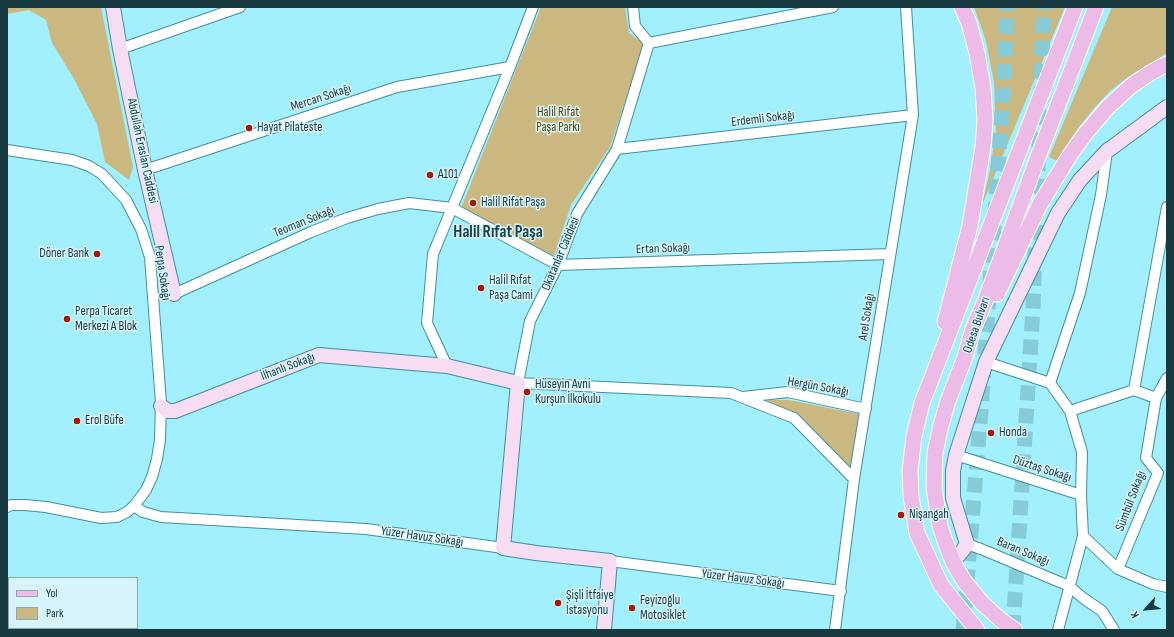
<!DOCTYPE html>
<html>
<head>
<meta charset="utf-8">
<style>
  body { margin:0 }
  #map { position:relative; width:1174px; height:637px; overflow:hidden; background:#a2effe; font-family:"Sofia Sans Condensed",sans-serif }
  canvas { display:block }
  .frame { position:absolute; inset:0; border:8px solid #18393f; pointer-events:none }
  .legend { position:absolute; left:8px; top:577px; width:130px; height:52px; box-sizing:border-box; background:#d7f4fa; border:1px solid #8ba9af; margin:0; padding:5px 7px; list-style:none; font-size:12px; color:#18393f }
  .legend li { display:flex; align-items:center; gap:8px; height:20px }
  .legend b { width:20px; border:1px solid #8ba9af }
  .north { position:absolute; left:1126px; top:589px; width:40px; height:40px; -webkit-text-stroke:3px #d7f4fa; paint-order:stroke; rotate:243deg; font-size:11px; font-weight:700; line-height:16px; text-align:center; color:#18393f }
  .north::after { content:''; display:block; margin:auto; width:14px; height:18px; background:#18393f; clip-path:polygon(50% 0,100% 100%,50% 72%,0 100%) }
</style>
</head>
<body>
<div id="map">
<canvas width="1174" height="637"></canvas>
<div class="frame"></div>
<ul class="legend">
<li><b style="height:5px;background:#ecbbe7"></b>Yol</li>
<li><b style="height:11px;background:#cbb880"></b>Park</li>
</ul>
<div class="north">K</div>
</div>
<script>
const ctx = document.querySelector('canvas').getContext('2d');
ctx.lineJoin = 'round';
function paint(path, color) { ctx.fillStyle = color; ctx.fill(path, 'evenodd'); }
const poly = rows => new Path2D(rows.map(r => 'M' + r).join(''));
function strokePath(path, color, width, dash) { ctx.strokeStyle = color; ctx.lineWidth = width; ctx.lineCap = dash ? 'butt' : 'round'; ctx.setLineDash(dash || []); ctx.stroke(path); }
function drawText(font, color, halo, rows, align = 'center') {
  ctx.font = font + ' "Sofia Sans Condensed",sans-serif'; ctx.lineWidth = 3; ctx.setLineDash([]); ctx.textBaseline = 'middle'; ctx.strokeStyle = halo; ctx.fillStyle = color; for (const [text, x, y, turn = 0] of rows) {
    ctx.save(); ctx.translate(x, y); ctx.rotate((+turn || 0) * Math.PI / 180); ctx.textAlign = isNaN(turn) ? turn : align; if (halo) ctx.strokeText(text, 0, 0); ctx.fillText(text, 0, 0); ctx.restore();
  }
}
const green = poly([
  [7,7,101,7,133,167,129,180,105,162,97,124,73,77,52,43,46,20,29,10,7,14],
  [541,7,625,7,629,33,644,44,610,147,571,205,554,256,461,208],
  [974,7,1065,7,982,205,989,175,996,131,994,82,986,41],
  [1112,7,1167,7,1167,53,1131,75,1111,90,1095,107,1079,127,1057,161,1049,157],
  [766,400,789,400,859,414,850,467,800,416]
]);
const primaryTunnel = poly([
  [963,630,981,411,1004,83,1007,7],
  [1013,630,1033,308,1044,7]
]);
const street = poly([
  [633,7,635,26,649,43],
  [649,43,617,149,577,214,558,265,530,321,518,383,731,393,794,418,854,479],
  [649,43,833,7],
  [120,49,240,7],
  [617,149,913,115],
  [7,150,72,160,89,166,102,174,126,200,141,229,150,257,161,403,160,440,157,459,152,477,146,490,134,506,127,512,117,517,101,518,46,507,25,505,11,505,7,507],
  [145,170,397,87,510,67],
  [174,294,311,232,347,218,378,209,409,203,452,208,558,265,890,254],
  [986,362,1050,383,1070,411,1134,390,1167,207],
  [447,366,427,323,433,254,510,67,533,7],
  [1050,383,1080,293,1101,195,1107,151],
  [1134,390,1156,398,1167,378],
  [743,397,788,392,866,409],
  [1070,411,1082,452,1081,495],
  [956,455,1081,495,1083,536,1058,630],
  [134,506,143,512,161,517,366,529,503,548],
  [1083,536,1118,569,1153,584,1167,587],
  [967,544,981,549,1069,586,1083,598,1102,611,1114,630],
  [610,561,841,591],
  [1118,569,1158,473,1146,458,1156,398],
  [835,630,854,479,913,115,906,7]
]);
const secondary = poly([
  [113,7,120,49,145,170,174,294],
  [161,406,168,411,175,411,319,355,447,366,518,383,503,548,536,553,610,561,604,630],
  [953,562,963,550,967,544,953,498,953,471,956,455,986,362,1058,213,1080,180,1107,151,1167,107]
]);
const primary = poly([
  [997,294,1040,204,1070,155,1085,134,1108,107,1131,86,1150,73,1167,64],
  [945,322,970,226,983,147,985,120,983,88,977,53,969,23,962,7],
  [977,630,941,585,917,533,911,496,910,471,914,436,922,403,1075,7],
  [1015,630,1002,621,982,603,964,581,953,562,946,544,940,526,936,500,934,488,935,453,941,425,948,401,965,357,973,329,986,299,1038,157,1096,7]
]);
const markers = [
  [249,128,4,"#a81702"],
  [430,175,4,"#a81702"],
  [473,203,4,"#a81702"],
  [97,254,4,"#a81702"],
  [481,288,4,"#a81702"],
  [67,319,4,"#a81702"],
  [527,392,4,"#a81702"],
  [77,421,4,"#a81702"],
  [991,433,4,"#a81702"],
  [901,515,4,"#a81702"],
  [558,603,4,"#a81702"],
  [632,608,4,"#a81702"]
];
const streetNames = [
  ["Mercan Sokağı",321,98,-18],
  ["Erdemli Sokağı",763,119,-7],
  ["Abdullah Eraslan Caddesi",142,151,78],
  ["Teoman Sokağı",304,222,-22],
  ["Ertan Sokağı",663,249,-2],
  ["Okatanlar Caddesi",561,254,-67],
  ["Perpa Sokağı",162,273,82],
  ["Arel Sokağı",867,317,-81],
  ["Odesa Bulvarı",977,325,-71],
  ["İlhanlı Sokağı",288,367,-21],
  ["Hergün Sokağı",818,387,10],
  ["Düztaş Sokağı",1042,469,18],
  ["Sümbül Sokağı",1131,501,-69],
  ["Yüzer Havuz Sokağı",422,537,8],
  ["Baran Sokağı",1023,552,23],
  ["Yüzer Havuz Sokağı",743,579,7]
];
const parkNames = [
  ["Halil Rıfat",558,113],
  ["Paşa Parkı",558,128]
];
const poiNames = [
  ["Hayat Pilateste",257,128],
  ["A101",438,175],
  ["Halil Rifat Paşa",481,203],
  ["Döner Bank",89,254,"right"],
  ["Halil Rıfat",489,281],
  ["Paşa Cami",489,296],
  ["Perpa Ticaret",75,312],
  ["Merkezi A Blok",75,327],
  ["Hüseyin Avni",535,385],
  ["Kurşun İlkokulu",535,400],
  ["Erol Büfe",85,421],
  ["Honda",999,433],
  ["Nişangah",909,515],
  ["Şişli İtfaiye",566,596],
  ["İstasyonu",566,611],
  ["Feyizoğlu",640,601],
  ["Motosiklet",640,616]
];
const districtNames = [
  ["Halil Rıfat Paşa",498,233]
];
paint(green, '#cbb880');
strokePath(primaryTunnel, '#86cbd8', 15, [15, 8]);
strokePath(street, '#418f9d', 12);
strokePath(secondary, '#418f9d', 16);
strokePath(primary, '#fff', 17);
strokePath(street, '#fff', 10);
strokePath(secondary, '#f6ddf3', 14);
strokePath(primary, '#ecbbe7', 15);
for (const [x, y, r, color] of markers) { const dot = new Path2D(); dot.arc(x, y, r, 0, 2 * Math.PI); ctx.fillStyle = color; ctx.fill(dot); strokePath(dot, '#d7f4fa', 1.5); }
drawText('13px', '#18393f', '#d7f4fa', streetNames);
drawText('13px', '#574503', '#d7f4fa', parkNames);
drawText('13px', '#18393f', '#d7f4fa', poiNames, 'left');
drawText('bold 17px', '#163f47', '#d7f4fa', districtNames);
</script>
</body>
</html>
